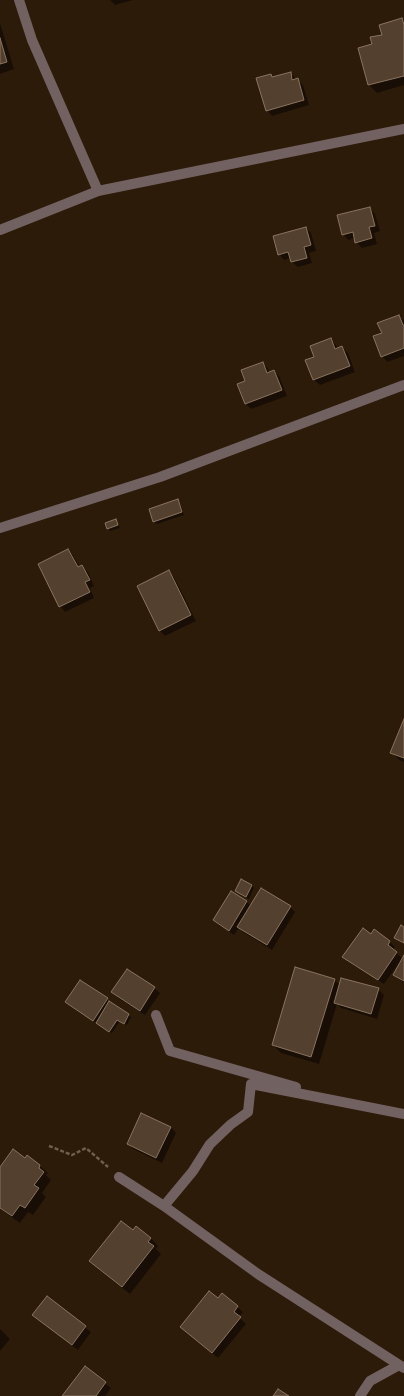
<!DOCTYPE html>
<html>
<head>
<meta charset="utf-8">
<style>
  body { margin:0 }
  canvas { display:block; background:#2d1b09 }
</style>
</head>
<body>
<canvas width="404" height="1396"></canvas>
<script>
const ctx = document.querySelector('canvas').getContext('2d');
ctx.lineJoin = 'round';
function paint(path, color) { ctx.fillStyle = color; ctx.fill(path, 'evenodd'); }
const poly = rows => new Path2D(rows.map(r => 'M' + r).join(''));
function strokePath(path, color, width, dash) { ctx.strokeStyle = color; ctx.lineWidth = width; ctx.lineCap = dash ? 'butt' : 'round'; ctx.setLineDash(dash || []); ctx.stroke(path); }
const shadow = poly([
  [110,0,133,0,115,5],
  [402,20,404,22,404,85,377,93,369,85,359,49,373,45],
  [0,23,14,69,0,74],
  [290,73,303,85,309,105,272,116,267,110,271,75,274,78],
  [369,208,375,214,380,231,374,233,377,244,362,248,356,242,355,238,348,240,343,234],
  [306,228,311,233,316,251,309,253,312,263,298,267,292,262,291,258,284,260,279,254],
  [399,316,404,321,404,356,387,362,382,356,383,334],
  [330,339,336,345,338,349,342,347,348,353,355,372,320,385,314,380,306,360,315,358],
  [262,363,268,368,269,373,274,371,279,376,287,396,251,409,246,404,247,381],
  [178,501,180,503,184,515,157,524,154,522],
  [116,520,120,528,110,531,108,528],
  [68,550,73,555,80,568,82,566,88,572,94,586,90,588,94,598,65,612,60,606],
  [169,572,174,577,196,621,165,636,159,630],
  [404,722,404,762,399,760,392,752],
  [252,885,254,888,249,899,236,891],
  [231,893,247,902,251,906,290,907,295,912,272,950,243,932,239,928,234,935,219,925,214,920],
  [374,931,390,942,395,947,393,950,403,959,404,957,404,983,394,975,400,964,399,963,384,984,349,962,344,957,371,935],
  [334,979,340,985,378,989,384,995,377,1019,341,1008,337,1004,319,1064,281,1053,273,1045],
  [154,988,160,993,145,1015,118,998,112,992],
  [107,999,112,1004,131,1017,127,1025,120,1021,112,1033,72,1007,67,1002],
  [171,1127,176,1133,162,1163,133,1149,128,1144],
  [27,1157,40,1166,48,1173,46,1175,51,1180,42,1193,46,1197,33,1215,28,1212,20,1223,0,1209,0,1169,25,1159],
  [133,1231,151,1238,158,1246,156,1249,161,1254,130,1294,98,1269,90,1261],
  [47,1298,91,1332,78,1350,34,1315],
  [218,1300,237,1307,243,1312,239,1317,246,1324,218,1358,187,1332],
  [0,1329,10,1339,0,1351],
  [85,1367,111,1388,105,1396,63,1396]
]);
const building = poly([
  [402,18,404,25,404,76,368,85,358,48,372,44,370,37,382,35,379,25,402,18],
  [0,38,7,62,0,64,0,38],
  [291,72,292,80,298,78,304,100,266,111,256,78,271,74,272,77,291,72],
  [370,207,375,226,369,227,372,238,355,243,353,232,342,235,337,215,370,207],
  [306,227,311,245,304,247,307,258,291,262,288,252,278,255,273,236,306,227],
  [399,315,403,325,404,325,404,348,381,357,373,336,382,333,377,323,399,315],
  [331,338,335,349,342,346,350,366,313,380,305,360,314,357,310,346,331,338],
  [263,362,267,373,274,370,282,390,245,404,237,384,245,381,241,370,263,362],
  [178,499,182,512,153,522,149,509,178,499],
  [116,519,118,525,107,529,105,523,116,519],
  [68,549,78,567,82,565,90,580,85,582,90,592,59,607,38,564,68,549],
  [169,570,191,615,159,631,137,586,169,570],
  [404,719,404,758,390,753,404,719],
  [241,879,252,885,246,897,235,891,241,879],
  [261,888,291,906,267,945,237,927,261,888],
  [231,891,247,901,229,931,213,920,231,891],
  [401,925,404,927,404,943,394,938,401,925],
  [363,928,371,934,374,929,390,941,388,945,397,952,378,980,342,957,363,928],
  [404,955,404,981,393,975,404,955],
  [295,967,335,979,311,1057,272,1045,295,967],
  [127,969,155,987,140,1011,111,992,127,969],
  [341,978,379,988,371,1014,334,1003,341,978],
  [80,980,108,998,93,1021,65,1002,80,980],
  [109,1001,129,1014,124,1024,117,1020,109,1032,96,1023,109,1001],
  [141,1113,171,1127,156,1158,127,1144,141,1113],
  [13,1149,25,1158,27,1155,40,1165,39,1168,44,1172,34,1185,39,1188,25,1208,20,1205,12,1216,0,1208,0,1167,13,1149],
  [121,1221,133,1230,136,1226,151,1238,148,1242,154,1246,122,1287,89,1261,121,1221],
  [209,1291,218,1298,222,1293,238,1306,234,1312,241,1317,212,1353,180,1327,209,1291],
  [47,1296,86,1326,72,1345,32,1315,47,1296],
  [85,1366,106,1382,96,1396,62,1396,85,1366],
  [278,1389,289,1396,273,1396,278,1389]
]);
const path = poly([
  [49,1146,72,1155,86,1148,108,1167]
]);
const minor = poly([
  [19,0,32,40,98,191],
  [0,230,98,191,404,129],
  [0,528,160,477,404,385],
  [156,1015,170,1051,296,1087],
  [119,1177,164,1206,258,1274,404,1368],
  [164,1206,193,1171,210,1144,230,1125,248,1112,251,1084,404,1114],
  [360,1396,370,1381,399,1365]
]);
paint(shadow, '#0007');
paint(building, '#54402e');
strokePath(building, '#89735f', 1);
strokePath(path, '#6e5e4e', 2.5, [4, 2]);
strokePath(minor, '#726161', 10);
</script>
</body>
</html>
